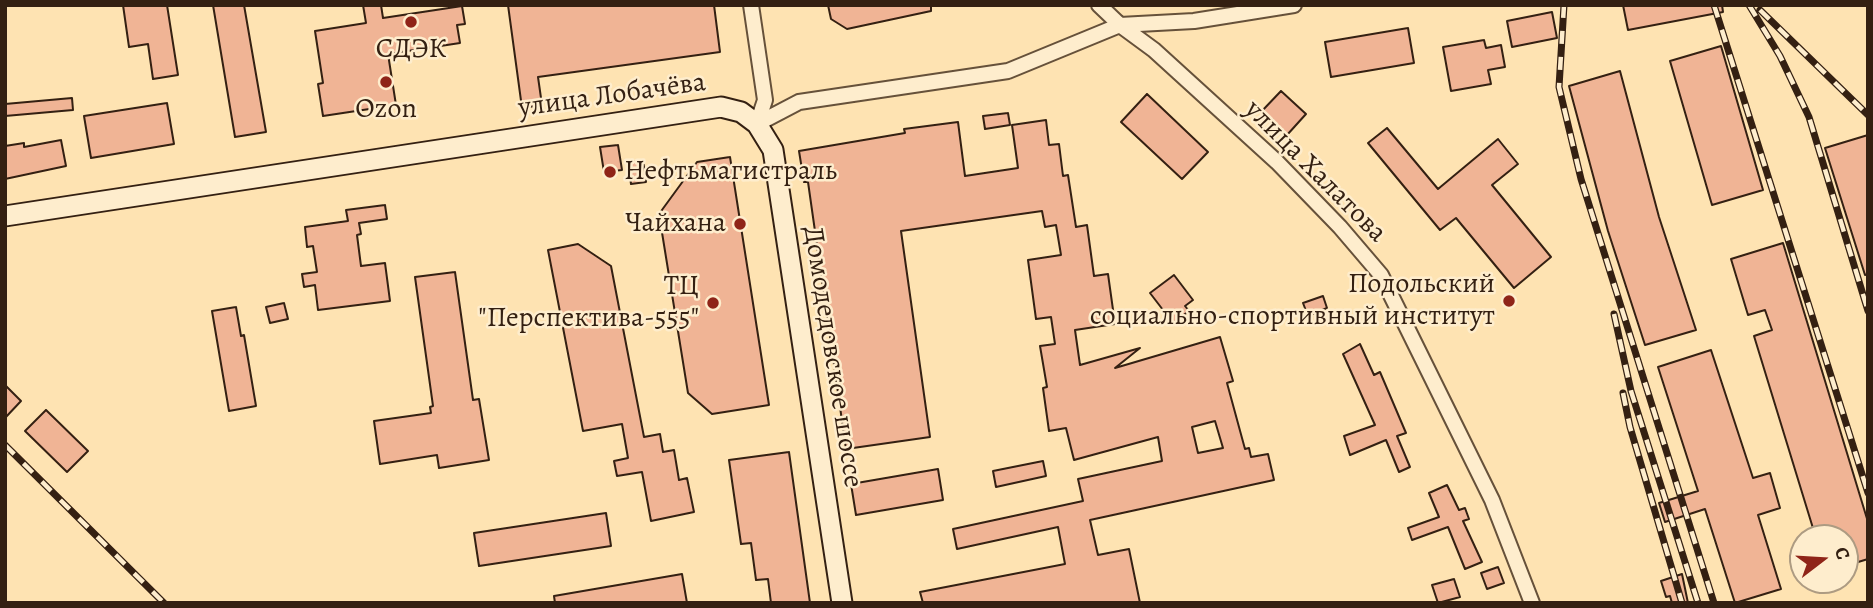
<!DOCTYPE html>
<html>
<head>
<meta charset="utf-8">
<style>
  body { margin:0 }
  #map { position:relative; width:1873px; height:608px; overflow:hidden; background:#fee3b2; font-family:Alegreya,serif }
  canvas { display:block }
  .frame { position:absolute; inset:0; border:7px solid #342012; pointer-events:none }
  .north { position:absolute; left:1789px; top:524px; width:70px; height:70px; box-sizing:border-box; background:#feedcd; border:2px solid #ad9b82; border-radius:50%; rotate:73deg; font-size:19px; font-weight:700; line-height:28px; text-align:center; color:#342012 }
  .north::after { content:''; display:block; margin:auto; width:24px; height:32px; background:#8f2418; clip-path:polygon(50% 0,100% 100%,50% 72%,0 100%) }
</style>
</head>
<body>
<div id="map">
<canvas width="1873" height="608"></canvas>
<div class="frame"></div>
<div class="north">С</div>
</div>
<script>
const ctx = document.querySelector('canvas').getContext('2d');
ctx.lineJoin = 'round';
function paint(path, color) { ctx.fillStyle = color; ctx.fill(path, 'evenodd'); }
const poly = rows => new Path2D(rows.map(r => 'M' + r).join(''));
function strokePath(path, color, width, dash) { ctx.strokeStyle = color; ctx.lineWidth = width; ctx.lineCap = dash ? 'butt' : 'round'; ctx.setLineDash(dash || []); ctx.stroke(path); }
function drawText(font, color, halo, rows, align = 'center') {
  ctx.font = font + ' Alegreya,serif'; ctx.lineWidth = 5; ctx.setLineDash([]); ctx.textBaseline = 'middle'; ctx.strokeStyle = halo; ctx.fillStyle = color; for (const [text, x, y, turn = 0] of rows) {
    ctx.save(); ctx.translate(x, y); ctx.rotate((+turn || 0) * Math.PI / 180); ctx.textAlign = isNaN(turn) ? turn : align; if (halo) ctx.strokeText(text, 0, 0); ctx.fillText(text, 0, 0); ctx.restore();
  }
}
const building = poly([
  [123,5,167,5,178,75,153,79,148,44,129,47,123,5],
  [213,5,244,5,266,132,235,137,213,5],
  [363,5,381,5,383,18,462,6,465,24,457,25,460,43,388,54,396,105,323,116,318,84,323,83,315,31,366,23,363,5],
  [508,5,714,5,720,52,538,77,542,105,522,108,508,5],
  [828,5,931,5,931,11,847,29,831,19,828,5],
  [1623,5,1722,5,1723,12,1628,30,1623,5],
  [1552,12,1557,38,1512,47,1507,21,1552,12],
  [1408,28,1414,63,1331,77,1325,42,1408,28],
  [1484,40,1486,48,1501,45,1505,67,1488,70,1491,84,1451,91,1443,47,1484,40],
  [1721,46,1763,190,1712,205,1670,61,1721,46],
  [1620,71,1659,217,1696,330,1645,345,1608,231,1569,86,1620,71],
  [1281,91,1306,114,1287,135,1261,112,1281,91],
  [1147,94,1208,152,1182,179,1121,122,1147,94],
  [72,98,73,110,5,116,5,104,72,98],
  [167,103,174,144,91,158,84,116,167,103],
  [1008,113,1010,125,985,129,983,116,1008,113],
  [1046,120,1049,145,1059,144,1063,176,1068,175,1076,227,1087,225,1094,276,1108,274,1115,324,1075,330,1080,365,1140,348,1115,368,1220,337,1233,381,1227,383,1245,449,1249,448,1251,457,1268,454,1274,480,1090,520,1098,555,1129,549,1140,603,923,603,920,592,1065,564,1058,527,957,549,953,529,1083,501,1078,479,1162,461,1158,437,1074,460,1066,428,1049,431,1043,388,1047,387,1040,346,1055,344,1051,317,1036,319,1028,260,1061,255,1056,225,1045,227,1042,211,901,231,930,437,846,449,808,182,804,182,799,151,905,133,904,129,958,122,965,176,1018,168,1012,125,1046,120],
  [1215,421,1223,448,1198,453,1192,427,1215,421],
  [1387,128,1438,189,1498,139,1518,164,1492,185,1551,257,1514,288,1456,218,1440,230,1368,143,1387,128],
  [1868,135,1868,274,1865,275,1825,148,1868,135],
  [61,140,66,166,5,179,5,146,24,143,24,147,61,140],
  [618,145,622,170,604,172,600,147,618,145],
  [730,157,769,405,712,414,688,393,659,214,697,162,730,157],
  [643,160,646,182,631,184,628,162,643,160],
  [385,205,387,219,359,223,361,234,357,235,361,266,385,263,390,301,318,310,315,285,304,287,302,274,317,272,313,246,307,247,305,227,348,221,346,210,385,205],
  [1783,243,1868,522,1868,559,1845,566,1845,538,1816,538,1754,336,1772,330,1765,310,1748,315,1731,259,1783,243],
  [578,244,611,266,644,437,660,434,663,452,674,450,679,480,687,478,694,512,651,521,642,472,617,476,614,461,628,458,622,424,583,431,548,250,578,244],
  [455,272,473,400,479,399,489,460,439,468,437,455,380,464,374,421,431,413,430,407,433,406,415,277,455,272],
  [1174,275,1193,300,1185,306,1189,311,1173,323,1150,293,1174,275],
  [1323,296,1327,308,1308,316,1303,303,1323,296],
  [284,303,288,319,270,323,266,307,284,303],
  [236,307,241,336,244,335,256,406,229,411,212,311,236,307],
  [1360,344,1374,375,1380,372,1406,433,1397,436,1410,467,1399,472,1386,440,1350,455,1344,436,1375,425,1343,354,1360,344],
  [1711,350,1753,478,1770,473,1780,508,1758,515,1781,589,1735,603,1705,509,1665,522,1659,503,1698,491,1658,367,1711,350],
  [5,385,21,401,5,418,5,385],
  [46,410,88,451,67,472,25,431,46,410],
  [789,452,810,603,771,603,768,579,756,580,751,543,741,544,729,460,789,452],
  [1043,461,1046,476,996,487,993,471,1043,461],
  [938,469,943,500,856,515,851,484,938,469],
  [1447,485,1459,510,1465,508,1469,519,1463,521,1482,562,1465,569,1448,527,1412,540,1408,528,1439,517,1429,493,1447,485],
  [606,513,611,546,479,566,474,533,606,513],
  [1498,567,1504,583,1487,589,1481,573,1498,567],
  [682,574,687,603,555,603,554,596,682,574],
  [1682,574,1688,603,1672,603,1670,596,1666,597,1661,581,1682,574],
  [1454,579,1460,597,1438,603,1432,585,1454,579]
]);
const street = poly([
  [751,5,765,100,757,124],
  [1099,5,1120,25,1154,50,1277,162,1340,227,1381,275,1492,500,1532,603],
  [757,124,799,102,1008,71,1120,25,1194,21,1294,5]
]);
const secondary = poly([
  [5,216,721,107,741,112,757,124,773,150,842,603]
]);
const rail = poly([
  [1564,5,1559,87,1581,179,1714,603],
  [1714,5,1868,493],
  [1749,5,1780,56,1809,117,1868,311],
  [1760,10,1868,115],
  [1614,314,1631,391,1698,603],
  [1623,393,1630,427,1682,603],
  [5,445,164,603]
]);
const markers = [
  [411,22,7,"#8f2418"],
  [386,82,7,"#8f2418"],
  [610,172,7,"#8f2418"],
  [740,224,7,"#8f2418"],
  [1509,301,7,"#8f2418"],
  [713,303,7,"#8f2418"]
];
const poiNames = [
  ["СДЭК",411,50,"center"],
  ["Ozon",386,110,"center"],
  ["Нефтьмагистраль",624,172,"left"],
  ["Чайхана",726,224],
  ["Подольский",1495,285],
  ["социально-спортивный институт",1495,317],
  ["ТЦ",699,287],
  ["\"Перспектива-555\"",699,319]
];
const streetNames = [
  ["улица Лобачёва",612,96,-8],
  ["улица Халатова",1315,172,45],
  ["Домодедовское шоссе",832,357,81]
];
paint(building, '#f0b495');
strokePath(building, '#342012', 2);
strokePath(street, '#66513a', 18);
strokePath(secondary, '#342012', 23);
strokePath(street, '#feedcd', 14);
strokePath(secondary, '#feedcd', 19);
strokePath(rail, '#342012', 7);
strokePath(rail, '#feedcd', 4.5, [13]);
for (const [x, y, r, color] of markers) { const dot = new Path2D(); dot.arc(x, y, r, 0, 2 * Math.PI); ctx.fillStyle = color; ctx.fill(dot); strokePath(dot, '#feedcd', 2.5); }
drawText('28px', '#342012', '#feedcd', poiNames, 'right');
drawText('28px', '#342012', '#feedcd', streetNames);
</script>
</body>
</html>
